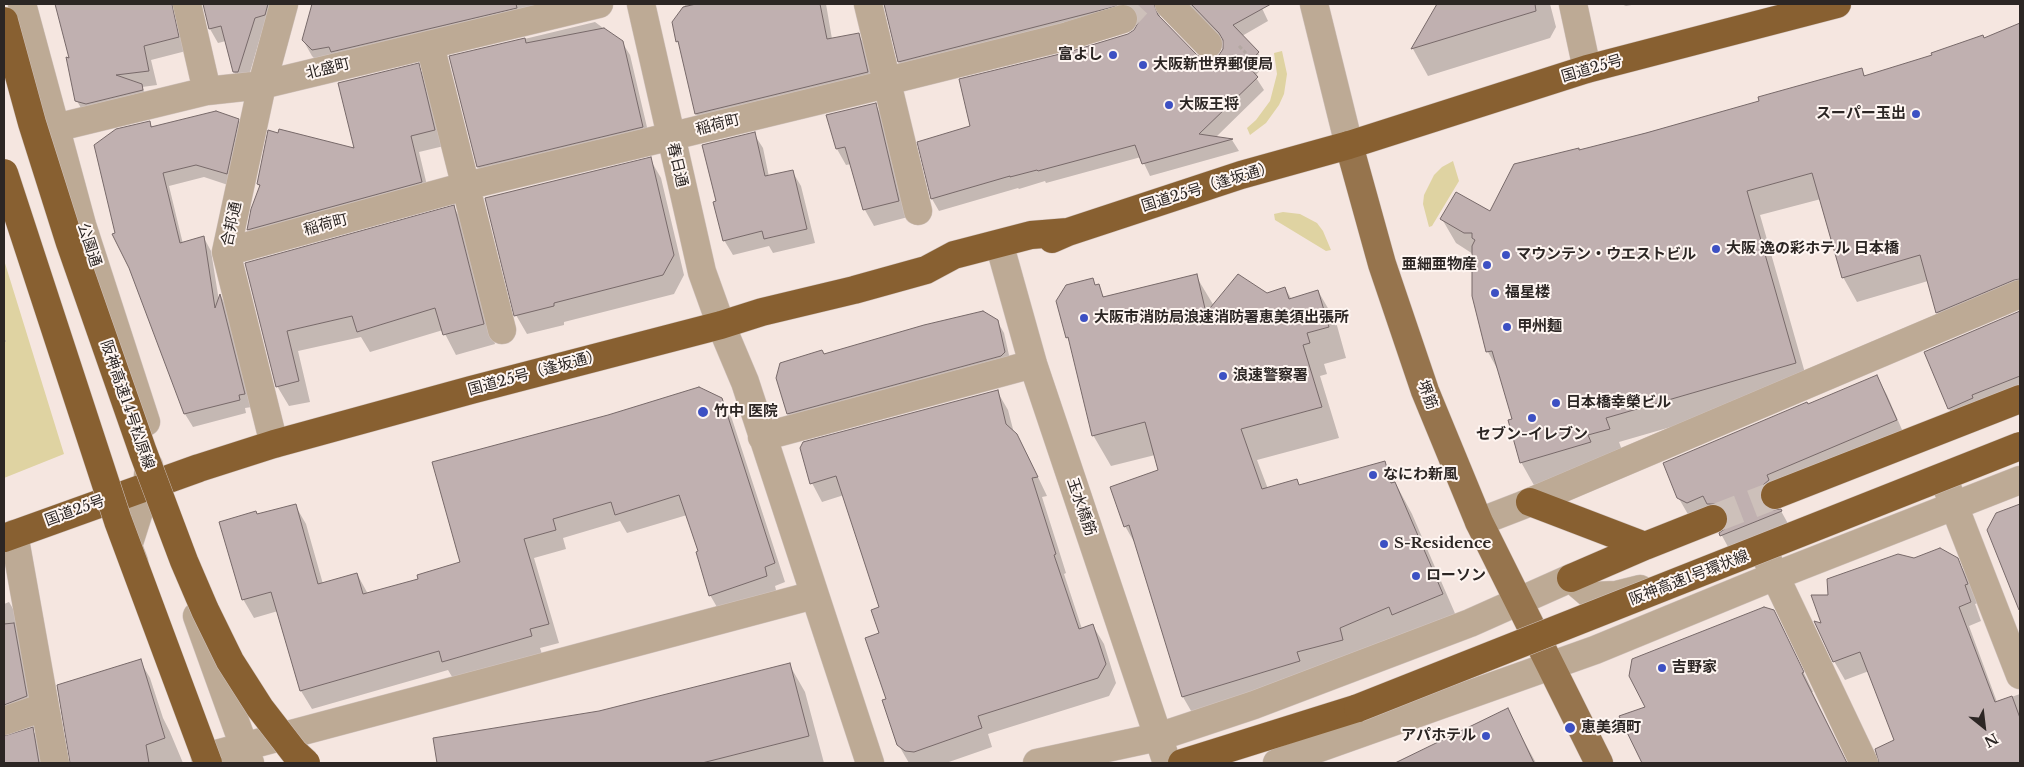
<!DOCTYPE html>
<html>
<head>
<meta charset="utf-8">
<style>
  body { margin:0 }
  #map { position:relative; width:2024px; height:767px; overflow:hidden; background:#f5e6e0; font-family:"Libre Baskerville",serif }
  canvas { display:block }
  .frame { position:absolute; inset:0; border:5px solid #2c2624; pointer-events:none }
  .north { position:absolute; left:1959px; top:702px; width:50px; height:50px; -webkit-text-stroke:4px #fef5f1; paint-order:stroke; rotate:151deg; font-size:14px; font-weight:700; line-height:20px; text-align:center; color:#2c2624 }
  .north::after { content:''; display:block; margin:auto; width:18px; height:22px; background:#2c2624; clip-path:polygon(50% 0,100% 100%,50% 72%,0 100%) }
</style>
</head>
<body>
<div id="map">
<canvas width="2024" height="767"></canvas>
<div class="frame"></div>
<div class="north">N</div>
</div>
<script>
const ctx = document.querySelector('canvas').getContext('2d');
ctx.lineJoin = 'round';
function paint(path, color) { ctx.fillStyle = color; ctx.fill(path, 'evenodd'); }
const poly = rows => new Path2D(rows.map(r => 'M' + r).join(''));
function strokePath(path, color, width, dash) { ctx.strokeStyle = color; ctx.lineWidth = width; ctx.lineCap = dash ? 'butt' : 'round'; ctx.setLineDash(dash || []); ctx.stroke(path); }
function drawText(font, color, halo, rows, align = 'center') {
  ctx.font = font + ' "Libre Baskerville","Noto Sans JP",serif'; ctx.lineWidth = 4; ctx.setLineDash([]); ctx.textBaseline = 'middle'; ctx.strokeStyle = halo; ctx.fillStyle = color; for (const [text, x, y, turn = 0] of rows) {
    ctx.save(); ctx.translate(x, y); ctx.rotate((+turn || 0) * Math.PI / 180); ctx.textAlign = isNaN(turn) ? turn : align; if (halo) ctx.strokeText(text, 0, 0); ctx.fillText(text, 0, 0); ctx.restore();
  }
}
const green = poly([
  [1282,51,1287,74,1284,94,1279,105,1266,123,1250,135,1247,128,1256,120,1270,101,1277,74,1274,53],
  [1453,161,1459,181,1432,226,1429,227,1423,204,1424,195,1434,175,1442,167],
  [1283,212,1300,214,1317,223,1323,231,1331,250,1326,251,1275,220,1274,214],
  [4,260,64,454,4,478]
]);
const shadow = poly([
  [57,4,190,4,186,51,151,60,157,85,142,87,149,100,85,115,77,101,71,60],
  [201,4,270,4,246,86,242,86,234,72,226,41,218,43,210,29,205,6],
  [314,4,602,4,322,66,312,56,303,40],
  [686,4,826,4,832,39,858,34,868,50,877,88,705,130,696,114,681,48,677,41,673,22],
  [885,4,1167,4,1160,12,1160,19,1196,56,1203,60,1213,60,1220,56,1224,48,1224,42,1186,4,1260,4,1268,21,1242,36,1258,53,1265,65,1255,76,1264,90,1215,138,1232,140,1239,151,1150,176,1141,157,1046,183,1045,181,1019,189,1018,188,939,211,932,199,919,142,972,127,1072,52,1128,35,1136,30,1139,23,1139,18,1134,15,906,74,899,62],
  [1438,4,1550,4,1556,27,1550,38,1428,76,1413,49],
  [1621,4,1637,4,1626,6],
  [595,22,622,42,630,55,650,140,486,180,478,167,450,57],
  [2015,26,2020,36,2020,307,1951,337,1937,312,1928,281,1857,302,1843,277,1821,199,1760,215,1809,387,1619,442,1623,453,1535,487,1521,462,1513,420,1500,374,1488,352,1473,254,1456,243,1442,219,1490,213,1579,151,1760,102,1861,70,1866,77,1983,39],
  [418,65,427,81,444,146,419,152,430,198,257,246,248,230,252,210,260,188,258,184,355,150],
  [875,104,885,121,908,217,874,226,865,210,851,164,846,165,837,149],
  [238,120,245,133,234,187,204,177,169,186,183,244,204,238,211,251,219,301,221,296,227,308,252,407,245,408,246,413,193,427,185,414,117,234,149,122,153,128],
  [754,134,763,148,769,177,792,171,801,186,815,243,773,253,769,246,733,255,724,240,718,202],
  [650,159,661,178,684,275,674,294,564,322,564,325,527,334,516,315],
  [454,207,465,227,495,344,456,355,443,330,370,352,361,337,298,351,310,402,289,406,277,386,246,264],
  [1196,276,1214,306,1266,294,1285,288,1292,300,1318,291,1336,322,1346,358,1324,364,1327,374,1320,376,1339,438,1257,460,1268,489,1296,480,1300,486,1384,462,1412,514,1460,625,1201,728,1183,697,1137,547,1125,526,1159,470,1155,455,1111,466,1093,435,1070,343,1067,337,1092,280,1105,298],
  [2020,312,2020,406,1963,433,1949,409,1925,353],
  [997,321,1004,333,1011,364,795,425,788,414,824,355],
  [1877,377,1887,395,1906,439,1773,503,1770,510,1781,511,1791,529,1732,554,1721,534,1726,530,1729,523,1689,516,1678,497,1808,406],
  [997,391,1008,410,1014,433,1027,454,1047,496,1042,497,1066,573,1064,574,1082,629,1093,626,1104,644,1116,683,1109,696,988,734,992,747,946,763,909,763,898,744,888,699,881,634,880,608,844,495,822,502,812,483],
  [721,399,732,419,785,582,775,586,777,594,721,614,710,595,699,552,687,515,627,533,620,521,563,538,566,549,534,558,559,643,540,648,542,654,454,680,448,670,312,709,301,691,278,611,254,618,243,599,257,516,295,505,306,524,323,584,357,574,368,594,420,580,462,563],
  [2020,505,2020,586,2015,588,1997,514],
  [1957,559,1968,578,1978,603,1975,604,1981,621,1969,626,1997,702,2020,694,2020,763,1880,763,1876,750,1895,741,1869,671,1845,680,1834,661,1823,625,1830,596,1914,560],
  [9,602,19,619,36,713,4,726,4,604],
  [1773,611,1784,631,1813,692,1812,692,1847,763,1644,763,1621,717,1647,708],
  [140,661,150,678,163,718,170,732,183,763,71,763,72,760],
  [789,664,805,692,824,763,438,763,434,739,599,712],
  [1507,710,1536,763,1398,763],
  [32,729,42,746,45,763,4,763,4,737]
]);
const building = poly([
  [55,4,172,4,179,37,144,46,149,71,116,75,142,84,143,90,86,104,75,101,66,57,69,58,55,4],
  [203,4,268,4,265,15,255,18,238,72,233,72,221,26,209,29,203,4],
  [312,4,516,4,517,8,331,52,329,47,312,50,302,40,312,4],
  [696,4,820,4,827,39,859,33,868,72,695,114,678,41,676,42,672,22,683,7,696,4],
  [884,4,1125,4,898,62,884,4],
  [1126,4,1154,4,1158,15,1197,55,1203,59,1211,59,1219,55,1223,49,1223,40,1219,33,1191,4,1271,4,1233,25,1259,52,1247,65,1258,77,1199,134,1233,139,1142,164,1135,145,1038,171,1037,170,1010,177,1010,176,931,199,917,142,970,126,959,79,1072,51,1128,34,1134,30,1138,23,1138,15,1134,8,1126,4],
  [1437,4,1535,4,1536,11,1411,49,1437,4],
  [2020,23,2020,279,2014,280,1936,313,1920,255,1842,278,1812,173,1747,191,1796,363,1606,418,1610,429,1588,435,1591,442,1520,463,1508,420,1512,419,1492,351,1486,352,1472,296,1472,246,1475,240,1472,238,1472,233,1464,233,1440,219,1456,192,1490,211,1514,164,1579,148,1579,150,1646,133,1759,101,1758,97,1862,68,1864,76,1932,55,1931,53,1983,35,1984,38,2020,23],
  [604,28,623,41,643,127,477,167,449,56,525,38,526,43,604,28],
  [419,63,435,130,411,136,422,182,247,230,251,209,260,185,257,184,268,130,278,133,279,129,354,148,338,83,419,63],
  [876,103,899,201,863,210,845,147,836,149,826,115,876,103],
  [216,111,239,119,227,174,196,165,163,173,180,243,204,236,215,308,220,294,245,394,239,395,240,400,184,414,129,268,112,234,115,233,94,145,116,129,150,121,151,127,216,111],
  [755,132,765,176,793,170,807,229,764,239,762,231,723,241,713,202,716,201,702,145,755,132],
  [651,157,674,255,663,275,554,303,554,306,514,316,485,198,651,157],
  [454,205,484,324,443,335,435,308,357,332,352,316,287,331,299,381,276,387,245,263,454,205],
  [1197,274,1206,313,1238,274,1267,293,1285,287,1289,299,1318,290,1329,327,1307,333,1310,343,1303,345,1322,407,1241,429,1262,489,1297,479,1299,485,1385,461,1391,483,1395,482,1443,594,1392,615,1389,607,1340,628,1343,640,1297,652,1300,661,1182,697,1129,525,1124,527,1110,487,1158,470,1145,422,1092,436,1068,337,1066,338,1056,301,1066,285,1093,278,1095,285,1099,284,1103,297,1197,274],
  [983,311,998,320,1005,352,1001,356,787,414,776,378,780,363,822,350,824,354,924,325,983,311],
  [2020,311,2020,376,1972,395,1973,398,1948,409,1924,352,2020,311],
  [1877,375,1897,420,1767,475,1769,480,1763,485,1760,492,1761,501,1766,507,1773,510,1781,509,1782,511,1720,536,1719,533,1726,528,1728,521,1727,513,1723,507,1716,504,1707,504,1703,496,1687,503,1677,498,1663,463,1807,402,1808,404,1877,375],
  [699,387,722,398,775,563,765,567,767,576,709,596,696,552,698,551,679,495,615,515,611,502,553,519,556,530,524,539,549,624,530,629,532,636,442,662,439,651,300,691,271,592,242,600,219,522,256,511,257,514,296,504,318,584,357,573,363,594,418,579,417,575,460,562,432,462,608,415,699,387],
  [998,390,1006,424,1017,434,1038,477,1032,478,1056,554,1054,555,1079,629,1093,624,1106,664,1098,678,978,716,982,728,914,752,905,751,897,745,882,700,886,699,865,638,879,633,871,610,879,607,836,476,810,484,800,448,803,442,998,390],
  [2020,504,2020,610,2019,610,1987,530,1996,513,2020,504],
  [1940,548,1958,558,1968,584,1965,585,1971,602,1959,607,1995,702,2012,696,2020,718,2020,763,1879,763,1875,749,1894,740,1860,652,1833,662,1814,621,1821,623,1811,595,1828,595,1827,579,1898,554,1914,558,1940,548],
  [1764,607,1774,610,1804,672,1802,673,1847,763,1642,763,1619,716,1645,707,1629,676,1632,659,1764,607],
  [14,623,27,696,4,705,4,624,14,623],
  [141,659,165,738,146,745,149,763,70,763,57,685,141,659],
  [790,663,809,736,702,763,437,763,433,738,599,711,790,663],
  [1508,708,1534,763,1395,763,1508,708],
  [33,727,39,763,4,763,4,736,33,727]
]);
const minorTunnel = poly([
  [1123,19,1137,4]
]);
const highwayTunnel = poly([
  [1713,519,1775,495]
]);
const path = poly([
  [1239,46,1246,53],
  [4,340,4,342]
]);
const minor = poly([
  [22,4,82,225,146,422],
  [187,4,207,91],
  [641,4,702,272,721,325,745,382,870,763],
  [868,4,918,211],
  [1169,4,1208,44],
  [1314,4,1349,145],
  [1573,4,1587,69],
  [430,45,502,330],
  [55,128,207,91,262,85,599,4],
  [226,252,466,186,887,84,895,79,1068,36,1123,19],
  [1003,257,1033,364,1167,763],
  [762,437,1033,364],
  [274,444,226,252,262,85,284,4],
  [1948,490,2020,675],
  [1479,522,1523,505,2020,294],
  [14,534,55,763],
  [1767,559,1864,763],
  [134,562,128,546,147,486,149,466],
  [197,616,250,763],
  [4,721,44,707],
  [205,757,814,595],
  [1037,763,1158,737,1254,705,1470,623,1571,578,1592,596,1616,595,1640,589],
  [1277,763,1595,650,1775,576,2020,480]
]);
const major = poly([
  [1349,145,1382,264,1425,391,1479,522,1599,763]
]);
const highway = poly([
  [1052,239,1068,232,1241,175,1349,145,1587,69,1837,4],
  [1775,495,2020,399],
  [1530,502,1645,546],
  [4,538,199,468,274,444,471,390,721,325,762,312,854,290,926,270,954,255,1031,235,1068,232],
  [1571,578,1645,546,1713,519],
  [1182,763,1358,708]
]);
const highwayBridge = poly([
  [4,21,32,123,70,243,143,452,184,561,205,610,230,661,260,708,294,752,306,763],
  [4,173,118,521,208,763],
  [1358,708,2020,446]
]);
const markers = [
  [1113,55,5,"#3d50c3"],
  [1143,65,5,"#3d50c3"],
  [1169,105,5,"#3d50c3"],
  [1916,114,5,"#3d50c3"],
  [1716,249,5,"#3d50c3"],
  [1506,255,5,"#3d50c3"],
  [1487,265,5,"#3d50c3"],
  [1495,293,5,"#3d50c3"],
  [1084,318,5,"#3d50c3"],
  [1507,327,5,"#3d50c3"],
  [1223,376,5,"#3d50c3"],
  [1556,403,5,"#3d50c3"],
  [703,412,6,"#3d50c3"],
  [1532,418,5,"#3d50c3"],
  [1373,475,5,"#3d50c3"],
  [1384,544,5,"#3d50c3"],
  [1416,576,5,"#3d50c3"],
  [1662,668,5,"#3d50c3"],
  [1570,728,6,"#3d50c3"],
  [1486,736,5,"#3d50c3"]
];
const poiNames = [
  ["富よし",1103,55,"right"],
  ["大阪新世界郵便局",1153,65],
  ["大阪王将",1179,105],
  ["スーパー玉出",1906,114,"right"],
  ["大阪 逸の彩ホテル 日本橋",1726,249],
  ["マウンテン・ウエストビル",1516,255],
  ["亜細亜物産",1477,265,"right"],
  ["福星楼",1505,293],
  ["大阪市消防局浪速消防署恵美須出張所",1094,318],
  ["甲州麺",1517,327],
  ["浪速警察署",1233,376],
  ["日本橋幸榮ビル",1566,403],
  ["竹中 医院",714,412],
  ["セブン-イレブン",1532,435,"center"],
  ["なにわ新風",1383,475],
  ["S-Residence",1394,544],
  ["ローソン",1426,576],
  ["吉野家",1672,668],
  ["恵美須町",1581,728],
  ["アパホテル",1476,736,"right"]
];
const streetNames = [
  ["北盛町",328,69,-14],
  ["国道25号",1592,69,-16],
  ["稲荷町",718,125,-14],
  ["春日通",677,165,77],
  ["国道25号（逢坂通）",1208,187,-17],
  ["合邦通",232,224,-78],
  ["稲荷町",326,225,-15],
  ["公園通",89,245,72],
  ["国道25号（逢坂通）",535,373,-15],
  ["堺筋",1427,395,69],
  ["阪神高速14号松原線",127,405,71],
  ["玉水橋筋",1081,507,71],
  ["国道25号",75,511,-20],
  ["阪神高速1号環状線",1689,578,-21]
];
paint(green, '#dfd3a2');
paint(shadow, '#0003');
paint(building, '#c0b0b0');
strokePath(building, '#776969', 1);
strokePath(minorTunnel, '#cdc0ba', 28, [28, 14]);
strokePath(highwayTunnel, '#cdc0ba', 28, [28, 14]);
strokePath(minor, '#d1c3be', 29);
strokePath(major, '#d1c3be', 29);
strokePath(highway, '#d1c3be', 29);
strokePath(path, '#b3a7a2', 3, [4, 2.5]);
strokePath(minor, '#bdaa95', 28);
strokePath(major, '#96744d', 28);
strokePath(highway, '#886031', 28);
strokePath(highwayBridge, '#d1c3be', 29, []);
strokePath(highwayBridge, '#886031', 28);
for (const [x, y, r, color] of markers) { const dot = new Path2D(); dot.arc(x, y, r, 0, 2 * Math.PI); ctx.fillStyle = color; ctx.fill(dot); strokePath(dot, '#fef5f1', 2); }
drawText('bold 15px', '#2c2624', '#fef5f1', poiNames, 'left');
drawText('15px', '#2c2624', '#fef5f1', streetNames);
</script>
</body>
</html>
